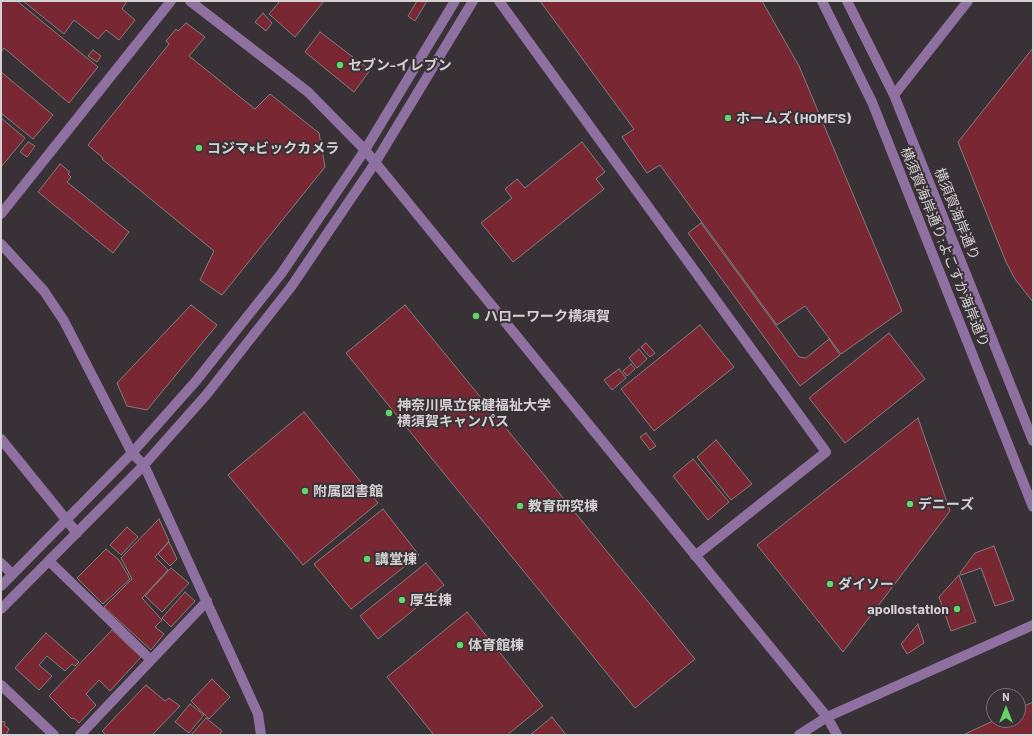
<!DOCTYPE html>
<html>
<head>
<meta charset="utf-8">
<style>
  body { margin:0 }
  #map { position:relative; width:1034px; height:736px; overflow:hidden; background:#383135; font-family:Barlow,sans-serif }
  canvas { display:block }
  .frame { position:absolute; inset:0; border:2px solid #d5d1d3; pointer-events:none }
  .north { position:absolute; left:986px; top:688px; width:40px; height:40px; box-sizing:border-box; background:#383135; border:1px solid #777174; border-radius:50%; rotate:0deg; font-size:11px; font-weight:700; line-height:16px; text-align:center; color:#d5d1d3 }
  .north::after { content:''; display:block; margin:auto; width:14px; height:18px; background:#63d468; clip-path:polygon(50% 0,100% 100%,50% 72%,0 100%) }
</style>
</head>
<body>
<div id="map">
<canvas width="1034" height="736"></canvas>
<div class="frame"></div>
<div class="north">N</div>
</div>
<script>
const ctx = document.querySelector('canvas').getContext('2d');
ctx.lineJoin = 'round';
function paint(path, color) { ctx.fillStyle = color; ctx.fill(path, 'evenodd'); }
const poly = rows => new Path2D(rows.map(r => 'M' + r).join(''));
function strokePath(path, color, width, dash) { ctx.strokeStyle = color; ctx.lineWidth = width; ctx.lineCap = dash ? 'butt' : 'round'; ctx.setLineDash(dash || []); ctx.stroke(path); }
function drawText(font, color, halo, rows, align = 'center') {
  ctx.font = font + ' Barlow,"Noto Sans JP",sans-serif'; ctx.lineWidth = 4; ctx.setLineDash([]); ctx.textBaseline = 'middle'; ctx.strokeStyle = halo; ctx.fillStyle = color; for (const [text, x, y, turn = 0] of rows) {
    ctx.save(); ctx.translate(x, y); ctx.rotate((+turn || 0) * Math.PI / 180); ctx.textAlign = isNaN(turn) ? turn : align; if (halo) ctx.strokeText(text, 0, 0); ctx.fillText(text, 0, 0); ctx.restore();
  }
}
const building = poly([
  [1,1,17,1,98,67,69,103,4,48,1,52,1,1],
  [23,1,127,1,122,9,135,20,119,40,106,30,98,39,74,20,64,34,23,1],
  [280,1,324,1,295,37,269,14,280,1],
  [417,1,427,1,415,21,408,16,417,1],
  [540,1,762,1,799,66,902,311,841,354,805,306,777,325,660,165,647,173,622,137,634,129,540,1],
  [263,13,272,23,266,31,255,22,263,13],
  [186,23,205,37,189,56,255,109,270,94,319,133,325,167,222,295,200,280,214,251,102,159,103,158,88,145,169,44,166,41,176,29,178,31,186,23],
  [320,32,370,70,354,92,305,52,320,32],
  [1033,48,1033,302,1015,279,1006,262,958,142,1033,48],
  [93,50,101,56,97,62,88,56,93,50],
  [1,72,53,115,33,139,1,113,1,72],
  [1,118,25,138,1,167,1,118],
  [28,142,35,146,27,157,20,152,28,142],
  [582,142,605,172,596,179,604,189,513,262,481,223,512,198,505,189,517,179,525,188,582,142],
  [60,164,70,172,68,174,71,177,67,182,129,232,113,253,38,192,60,164],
  [701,223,799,357,806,358,829,339,840,355,800,386,688,233,701,223],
  [191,305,217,325,147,410,127,406,117,383,191,305],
  [405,305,695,659,635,708,346,353,405,305],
  [700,325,734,367,654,431,621,389,700,325],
  [889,333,925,379,845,443,809,398,889,333],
  [646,343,655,353,650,357,641,347,646,343],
  [639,349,647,359,637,368,629,358,639,349],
  [631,364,635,369,627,376,623,371,631,364],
  [619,369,626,378,612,390,604,380,619,369],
  [304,412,378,503,303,565,228,475,304,412],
  [918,418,950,511,843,652,757,545,918,418],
  [646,433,656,446,650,450,640,437,646,433],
  [716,440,752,484,731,500,697,457,716,440],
  [693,459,729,502,708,520,673,476,693,459],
  [383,509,419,555,351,609,314,564,383,509],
  [159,519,169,541,155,557,168,570,142,598,162,620,155,627,164,634,151,650,104,607,132,579,121,558,159,519],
  [127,527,138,537,121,555,110,545,127,527],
  [169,542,177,559,170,566,158,554,169,542],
  [994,546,1014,600,995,606,981,568,961,575,960,573,975,553,994,546],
  [106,549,119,560,130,579,103,604,77,578,106,549],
  [426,563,444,585,378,639,360,616,426,563],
  [171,568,189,583,162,612,145,596,171,568],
  [959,575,976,622,951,631,939,597,959,575],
  [185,592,195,601,171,627,162,618,185,592],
  [467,612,543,706,507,735,434,735,387,677,467,612],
  [918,624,924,643,907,654,901,644,918,624],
  [112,630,141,657,110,691,99,680,86,694,96,705,79,723,74,718,72,719,49,696,112,630],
  [46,633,79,662,75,666,72,664,65,671,47,656,39,665,52,676,39,690,15,668,46,633],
  [212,679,230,697,209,719,191,701,212,679],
  [146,685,165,701,169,698,180,706,152,735,106,735,102,731,146,685],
  [1033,702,1033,735,963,735,995,720,1018,720,1018,709,1033,702],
  [190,704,204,715,189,733,175,722,190,704],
  [552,717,566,735,530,735,552,717],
  [206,718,222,731,219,735,191,735,206,718],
  [1,721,5,722,4,725,9,729,6,735,1,735,1,721]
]);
const minor = poly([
  [190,1,308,92,365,150,827,717,837,735],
  [499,1,826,452,695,556],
  [822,1,872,102,1033,507],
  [847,1,894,95,1033,441],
  [894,95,968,1],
  [1,214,171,1],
  [1,244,44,291,64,321,132,453,144,465,258,714,261,735],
  [1,439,77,533],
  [49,561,151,660],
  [1,563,12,574],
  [1,586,132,453,196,381,281,274,365,150,455,1],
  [1,609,144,465,207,394,291,287,375,163,473,1],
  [1,685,54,735],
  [80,735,207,601],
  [799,735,827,717,1033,625]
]);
const markers = [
  [340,65,4,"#63d468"],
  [728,118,4,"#63d468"],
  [199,148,4,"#63d468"],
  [476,316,4,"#63d468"],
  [389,413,4,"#63d468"],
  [305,491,4,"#63d468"],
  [910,504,4,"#63d468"],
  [520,506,4,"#63d468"],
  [367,559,4,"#63d468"],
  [830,584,4,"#63d468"],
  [402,600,4,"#63d468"],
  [957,609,4,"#63d468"],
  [460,645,4,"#63d468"]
];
const poiNames = [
  ["セブン-イレブン",348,65],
  ["ホームズ (HOME'S)",736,118],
  ["コジマ×ビックカメラ",207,148],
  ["ハローワーク横須賀",484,316],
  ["神奈川県立保健福祉大学",397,405],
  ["横須賀キャンパス",397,421],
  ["附属図書館",313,491],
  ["デニーズ",918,504],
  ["教育研究棟",528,506],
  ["講堂棟",375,559],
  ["ダイソー",838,584],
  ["厚生棟",410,600],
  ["apollostation",949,609,"right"],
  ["体育館棟",468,645]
];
const streetNames = [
  ["横須賀海岸通り",957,214,68],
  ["横須賀海岸通り;よこすか海岸通り",945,247,68]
];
paint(building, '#792732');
strokePath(building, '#867d7d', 1);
strokePath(minor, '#8f71a1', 10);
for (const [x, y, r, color] of markers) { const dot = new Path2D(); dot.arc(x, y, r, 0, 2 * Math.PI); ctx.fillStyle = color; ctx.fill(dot); strokePath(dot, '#383135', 1.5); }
drawText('bold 14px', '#d5d1d3', '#383135', poiNames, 'left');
drawText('14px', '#d5d1d3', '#383135', streetNames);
</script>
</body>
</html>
